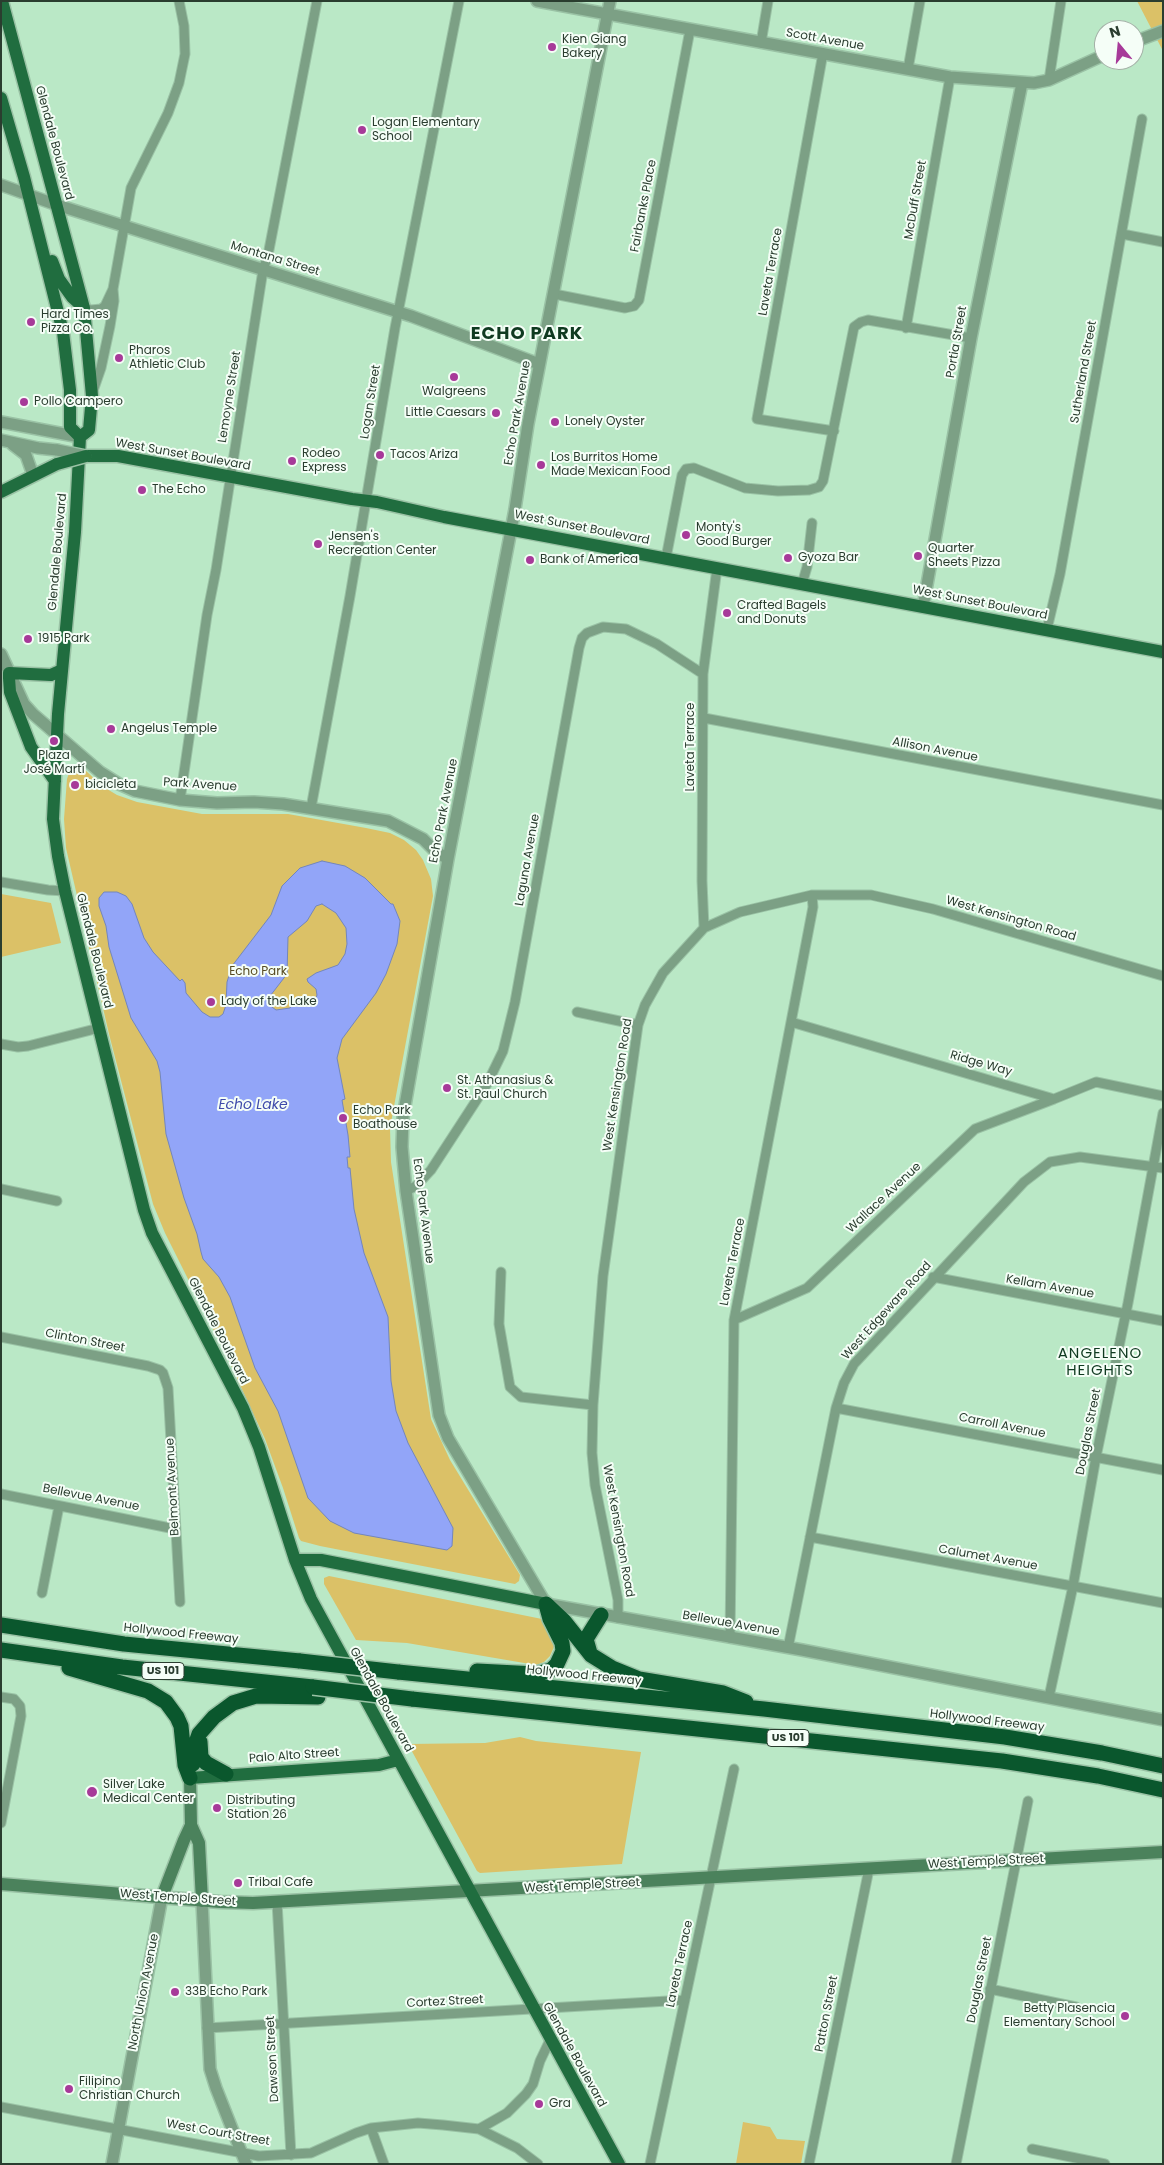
<!DOCTYPE html>
<html>
<head>
<meta charset="utf-8">
<style>
  body { margin:0 }
  #map { position:relative; width:1164px; height:2165px; overflow:hidden; background:#bae8c6; font-family:Poppins,sans-serif }
  canvas { display:block }
  .frame { position:absolute; inset:0; border:2px solid #2a3d2f; pointer-events:none }
  .north { position:absolute; left:1094px; top:20px; width:50px; height:50px; box-sizing:border-box; background:#f5fef7; border:1px solid #a4b1a7; border-radius:50%; rotate:343deg; font-size:14px; font-weight:700; line-height:20px; text-align:center; color:#2a3d2f }
  .north::after { content:''; display:block; margin:auto; width:18px; height:22px; background:#a73a99; clip-path:polygon(50% 0,100% 100%,50% 72%,0 100%) }
</style>
</head>
<body>
<div id="map">
<canvas width="1164" height="2165"></canvas>
<div class="frame"></div>
<div class="north">N</div>
</div>
<script>
const ctx = document.querySelector('canvas').getContext('2d');
ctx.lineJoin = 'round';
function paint(path, color) { ctx.fillStyle = color; ctx.fill(path, 'evenodd'); }
const poly = rows => new Path2D(rows.map(r => 'M' + r).join(''));
function strokePath(path, color, width, dash) { ctx.strokeStyle = color; ctx.lineWidth = width; ctx.lineCap = dash ? 'butt' : 'round'; ctx.setLineDash(dash || []); ctx.stroke(path); }
function drawText(font, color, halo, rows, align = 'center') {
  ctx.font = font + ' Poppins,sans-serif'; ctx.lineWidth = 4; ctx.setLineDash([]); ctx.textBaseline = 'middle'; ctx.strokeStyle = halo; ctx.fillStyle = color; for (const [text, x, y, turn = 0] of rows) {
    ctx.save(); ctx.translate(x, y); ctx.rotate((+turn || 0) * Math.PI / 180); ctx.textAlign = isNaN(turn) ? turn : align; if (halo) ctx.strokeText(text, 0, 0); ctx.fillText(text, 0, 0); ctx.restore();
  }
}
const green = poly([
  [1137,1,1163,1,1163,51],
  [76,769,84,769,102,786,117,795,137,802,202,814,288,814,366,828,390,833,404,840,416,850,423,860,431,879,433,896,390,1128,391,1162,431,1419,450,1460,520,1575,519,1581,515,1584,320,1546,301,1541,299,1538,283,1488,265,1439,229,1361,165,1233,153,1204,109,1034,66,848,64,819,67,779,69,773],
  [1,894,51,903,61,943,1,957],
  [329,1576,542,1619,553,1637,554,1647,550,1656,544,1662,536,1665,407,1643,356,1640,324,1584,324,1578],
  [520,1737,536,1741,641,1752,622,1864,480,1873,477,1871,408,1744,485,1743],
  [743,2122,770,2127,777,2139,805,2141,801,2164,736,2164]
]);
const water = poly([
  [322,861,345,866,365,878,391,904,393,904,400,921,397,944,386,974,376,993,342,1039,337,1058,345,1099,342,1100,348,1135,350,1157,347,1157,348,1168,350,1168,354,1209,364,1253,388,1317,391,1381,396,1411,408,1443,453,1528,452,1546,447,1550,354,1533,330,1521,308,1498,278,1411,255,1368,230,1297,219,1277,203,1259,201,1252,197,1234,184,1198,166,1134,160,1072,157,1061,131,1018,109,947,106,926,99,906,99,898,104,892,117,892,126,896,132,904,144,938,153,952,180,981,182,979,185,983,186,993,202,1012,210,1017,219,1017,223,1014,226,1005,227,982,232,966,271,915,282,886,300,868,322,861],
  [322,904,336,913,346,928,347,944,345,954,338,965,316,973,307,979,308,982,316,989,317,995,315,1001,307,1002,301,997,297,997,290,1008,276,1010,268,1004,267,1000,287,974,288,937,307,921,316,906,322,904]
]);
const minor = poly([
  [761,43,768,1],
  [823,53,757,419,834,431],
  [908,69,920,1],
  [1049,80,1061,1],
  [1122,234,1163,242],
  [554,294,625,308,634,306,639,300,690,30],
  [84,308,91,310,101,309,105,306,113,289,131,188,168,113,179,83,185,54,184,26,179,1],
  [906,328,950,77],
  [93,391,101,368,110,326,114,301,113,289],
  [666,558,682,475,686,469,694,468,745,488,778,491,809,490,819,487,823,481,854,327,861,322,868,320,971,338],
  [802,584,807,567,812,523],
  [1047,629,1060,574,1142,119],
  [704,718,1163,805],
  [180,800,207,615,216,570,263,270,268,255,317,1],
  [311,808,350,596,395,328,459,1],
  [1,882,48,890,65,891],
  [704,928,702,881,703,674,717,568],
  [577,1012,638,1025],
  [791,1022,1054,1099,1096,1082,1163,1096],
  [1,1044,18,1047,28,1046,99,1028],
  [1,1189,57,1201],
  [406,1191,416,1186,431,1170,487,1084,503,1051,515,1002,579,648,582,638,587,633,603,627,626,629,657,644,703,674],
  [501,1272,499,1324,510,1387,521,1397,593,1405],
  [933,1277,1163,1321],
  [734,1320,807,1288,975,1129,1054,1099],
  [1,1337,148,1366,160,1370,163,1373,168,1388,180,1602],
  [836,1408,1163,1470],
  [1,1494,175,1529],
  [810,1537,1163,1603],
  [42,1593,59,1506],
  [618,1618,618,1600,595,1485,592,1453,593,1405,603,1276,638,1025,645,1005,663,973,704,928,740,912,812,895,871,895,933,909,1163,976],
  [730,1638,734,1320,813,907,812,895],
  [788,1648,836,1408,844,1383,854,1364,1024,1182,1050,1162,1080,1157,1163,1168],
  [1,1697,14,1699,20,1706,21,1716,1,1823],
  [1049,1697,1073,1586,1096,1457,1128,1303,1163,1113],
  [277,1902,291,2155],
  [990,1989,1076,2007],
  [207,2028,685,2000],
  [1,2107,259,2156,311,2153,356,2133,371,2128,418,2123,443,2125,479,2129,517,2148,538,2164],
  [371,2128,384,2164],
  [479,2129,507,2113,526,2094,533,2084,540,2061,550,2040],
  [1032,2149,1105,2164],
  [650,2164,734,1769],
  [809,2164,869,1869],
  [956,2164,1028,1801]
]);
const tertiary = poly([
  [537,1,950,77,1034,83,1049,80,1104,55],
  [610,1,528,424,515,509,448,859,403,1117,402,1147,406,1191,439,1415,448,1438,546,1604,802,1650,1163,1720],
  [1134,42,1163,31],
  [1,185,57,205,411,316,539,364],
  [1,422,80,437],
  [1,440,38,448,57,450],
  [13,445,26,455,33,475],
  [923,607,971,338,1022,83],
  [1,654,24,704,33,714,100,772,119,784,135,791,180,800,217,803,254,802,283,804,388,821,423,839,435,851,448,859],
  [202,1901,210,2069,216,2088,246,2164],
  [112,2164,162,1897]
]);
const secondary = poly([
  [190,1778,191,1825,199,1843,202,1901],
  [1,1884,220,1902,253,1903,1163,1852],
  [162,1897,184,1840,191,1825]
]);
const primary = poly([
  [2,1,84,308,92,396,89,430,80,437],
  [1,98,24,177,63,332,70,390,70,427,80,437,75,532,58,714,53,819,58,856,65,891,144,1210,152,1233,243,1408,259,1447,295,1560,311,1599,619,2164],
  [52,261,59,279,72,297,84,308],
  [86,456,118,456,352,499,377,502,444,517,1163,652],
  [1,492,57,464],
  [55,781,31,747,10,692,9,678,9,673,51,675,62,670],
  [295,1560,321,1560,546,1604],
  [190,1778,379,1765,398,1760]
]);
const motorway = poly([
  [546,1604,564,1621,591,1655,612,1668,639,1679,723,1693,746,1702],
  [1,1625,124,1644,300,1661],
  [1,1650,122,1667,313,1687],
  [590,1653,586,1639,601,1615],
  [69,1668,148,1691,166,1702,177,1717,181,1726,185,1765,190,1778],
  [477,1671,536,1674,551,1670,557,1664,563,1651,562,1643,550,1619,547,1608],
  [398,1672,764,1709,1005,1737,1102,1753,1163,1766],
  [412,1699,1002,1761,1098,1776,1163,1790],
  [200,1742,201,1757,206,1763,226,1774],
  [193,1764,193,1751,199,1734,214,1717,233,1703,256,1696,318,1697]
]);
const tertiaryBridge = poly([
  [57,450,86,456]
]);
const primaryBridge = poly([
  [57,464,86,456]
]);
const motorwayBridge = poly([
  [300,1661,398,1672],
  [313,1687,412,1699]
]);
const markers = [
  [552,47,5,"#a73a99"],
  [362,130,5,"#a73a99"],
  [31,322,5,"#a73a99"],
  [119,358,5,"#a73a99"],
  [454,377,5,"#a73a99"],
  [24,402,5,"#a73a99"],
  [496,413,5,"#a73a99"],
  [555,422,5,"#a73a99"],
  [380,455,5,"#a73a99"],
  [292,461,5,"#a73a99"],
  [541,465,5,"#a73a99"],
  [142,490,5,"#a73a99"],
  [686,535,5,"#a73a99"],
  [318,544,5,"#a73a99"],
  [918,556,5,"#a73a99"],
  [788,558,5,"#a73a99"],
  [530,560,5,"#a73a99"],
  [727,613,5,"#a73a99"],
  [28,639,5,"#a73a99"],
  [111,729,5,"#a73a99"],
  [54,741,5,"#a73a99"],
  [75,785,5,"#a73a99"],
  [211,1002,5,"#a73a99"],
  [447,1088,5,"#a73a99"],
  [343,1118,5,"#a73a99"],
  [92,1792,6,"#a73a99"],
  [217,1808,5,"#a73a99"],
  [238,1883,5,"#a73a99"],
  [175,1992,5,"#a73a99"],
  [1125,2016,5,"#a73a99"],
  [69,2089,5,"#a73a99"],
  [539,2104,5,"#a73a99"]
];
const shields = [
  [163,1671,42],
  [788,1738,42]
];
const shieldNames = [
  ["US 101",163,1671],
  ["US 101",788,1738]
];
const poiNames = [
  ["Kien Giang",562,40],
  ["Bakery",562,54],
  ["Logan Elementary",372,123],
  ["School",372,137],
  ["Hard Times",41,315],
  ["Pizza Co.",41,329],
  ["Pharos",129,351],
  ["Athletic Club",129,365],
  ["Walgreens",454,392,"center"],
  ["Pollo Campero",34,402],
  ["Little Caesars",486,413,"right"],
  ["Lonely Oyster",565,422],
  ["Rodeo",302,454],
  ["Express",302,468],
  ["Tacos Ariza",390,455],
  ["Los Burritos Home",551,458],
  ["Made Mexican Food",551,472],
  ["The Echo",152,490],
  ["Monty's",696,528],
  ["Good Burger",696,542],
  ["Jensen's",328,537],
  ["Recreation Center",328,551],
  ["Quarter",928,549],
  ["Sheets Pizza",928,563],
  ["Gyoza Bar",798,558],
  ["Bank of America",540,560],
  ["Crafted Bagels",737,606],
  ["and Donuts",737,620],
  ["1915 Park",38,639],
  ["Angelus Temple",121,729],
  ["Plaza",54,756,"center"],
  ["José Martí",54,770,"center"],
  ["bicicleta",85,785],
  ["Lady of the Lake",221,1002],
  ["St. Athanasius &",457,1081],
  ["St. Paul Church",457,1095],
  ["Echo Park",353,1111],
  ["Boathouse",353,1125],
  ["Silver Lake",103,1785],
  ["Medical Center",103,1799],
  ["Distributing",227,1801],
  ["Station 26",227,1815],
  ["Tribal Cafe",248,1883],
  ["33B Echo Park",185,1992],
  ["Betty Plasencia",1115,2009,"right"],
  ["Elementary School",1115,2023,"right"],
  ["Filipino",79,2082],
  ["Christian Church",79,2096],
  ["Gra",549,2104]
];
const streetNames = [
  ["Scott Avenue",825,40,10],
  ["Glendale Boulevard",54,143,75],
  ["McDuff Street",916,200,-80],
  ["Fairbanks Place",644,206,-79],
  ["Montana Street",275,259,17],
  ["Laveta Terrace",771,272,-80],
  ["Portia Street",957,342,-80],
  ["Sutherland Street",1084,372,-80],
  ["Lemoyne Street",230,397,-81],
  ["Logan Street",371,402,-81],
  ["Echo Park Avenue",518,413,-80],
  ["West Sunset Boulevard",183,455,10],
  ["West Sunset Boulevard",582,528,11],
  ["Glendale Boulevard",58,552,-85],
  ["West Sunset Boulevard",980,603,11],
  ["Laveta Terrace",691,747,-90],
  ["Allison Avenue",935,750,11],
  ["Park Avenue",200,785,4],
  ["Echo Park Avenue",444,811,-79],
  ["Laguna Avenue",528,860,-80],
  ["West Kensington Road",1011,919,16],
  ["Glendale Boulevard",94,951,76],
  ["Ridge Way",981,1064,16],
  ["West Kensington Road",618,1085,-81],
  ["Wallace Avenue",884,1198,-43],
  ["Echo Park Avenue",423,1211,83],
  ["Laveta Terrace",733,1262,-79],
  ["Kellam Avenue",1050,1287,10],
  ["West Edgeware Road",887,1311,-48],
  ["Glendale Boulevard",218,1331,63],
  ["Clinton Street",85,1341,11],
  ["Carroll Avenue",1002,1426,11],
  ["Douglas Street",1089,1432,-79],
  ["Belmont Avenue",173,1487,-93],
  ["Bellevue Avenue",91,1498,11],
  ["West Kensington Road",618,1531,80],
  ["Calumet Avenue",988,1558,10],
  ["Bellevue Avenue",731,1624,10],
  ["Hollywood Freeway",181,1634,6],
  ["Hollywood Freeway",584,1676,6],
  ["Glendale Boulevard",381,1700,61],
  ["Hollywood Freeway",987,1721,7],
  ["Palo Alto Street",294,1756,-4],
  ["West Temple Street",986,1862,-3],
  ["West Temple Street",582,1886,-3],
  ["West Temple Street",178,1898,4],
  ["Laveta Terrace",680,1964,-78],
  ["Douglas Street",980,1980,-79],
  ["North Union Avenue",144,1992,-79],
  ["Cortez Street",445,2002,-3],
  ["Patton Street",827,2014,-79],
  ["Glendale Boulevard",574,2055,61],
  ["Dawson Street",273,2059,-93],
  ["West Court Street",218,2133,10]
];
const parkNames = [
  ["Echo Park",258,972]
];
const waterNames = [
  ["Echo Lake",253,1105]
];
const quarterNames = [
  ["ANGELENO",1100,1354],
  ["HEIGHTS",1100,1371]
];
const districtNames = [
  ["ECHO PARK",527,334]
];
paint(green, '#dbc167');
paint(water, '#92a5f8');
strokePath(water, '#7386bc', 1);
strokePath(minor, '#9ac2a5', 11);
strokePath(tertiary, '#9ac2a5', 14);
strokePath(secondary, '#9ac2a5', 15);
strokePath(primary, '#9ac2a5', 15);
strokePath(motorway, '#9ac2a5', 18);
strokePath(minor, '#7ca085', 9);
strokePath(tertiary, '#7ca085', 11);
strokePath(secondary, '#4b825c', 12);
strokePath(primary, '#206d3f', 12);
strokePath(motorway, '#0a572d', 15);
strokePath(tertiaryBridge, '#9ac2a5', 14, []);
strokePath(primaryBridge, '#9ac2a5', 15, []);
strokePath(motorwayBridge, '#9ac2a5', 18, []);
strokePath(tertiaryBridge, '#7ca085', 11);
strokePath(primaryBridge, '#206d3f', 12);
strokePath(motorwayBridge, '#0a572d', 15);
for (const [x, y, r, color] of markers) { const dot = new Path2D(); dot.arc(x, y, r, 0, 2 * Math.PI); ctx.fillStyle = color; ctx.fill(dot); strokePath(dot, '#f5fef7', 2); }
for (const [x, y, w] of shields) { const box = new Path2D(); box.roundRect(x - w / 2, y - 8.5, w, 17, 4); ctx.fillStyle = '#f5fef7'; ctx.fill(box); strokePath(box, '#2a3d2f', 1); }
drawText('bold 11px', '#2a3d2f', null, shieldNames);
drawText('12px', '#2a3d2f', '#f5fef7', poiNames, 'left');
drawText('12px', '#2a3d2f', '#f5fef7', streetNames);
drawText('12px', '#574b22', '#f5fef7', parkNames);
drawText('italic 14px', '#3e4bab', '#f5fef7', waterNames);
ctx.letterSpacing = '1px';
drawText('15px', '#0f3a20', '#f5fef7', quarterNames);
ctx.letterSpacing = '0px';
ctx.letterSpacing = '1px';
drawText('bold 18px', '#0f3a20', '#f5fef7', districtNames);
ctx.letterSpacing = '0px';
</script>
</body>
</html>
